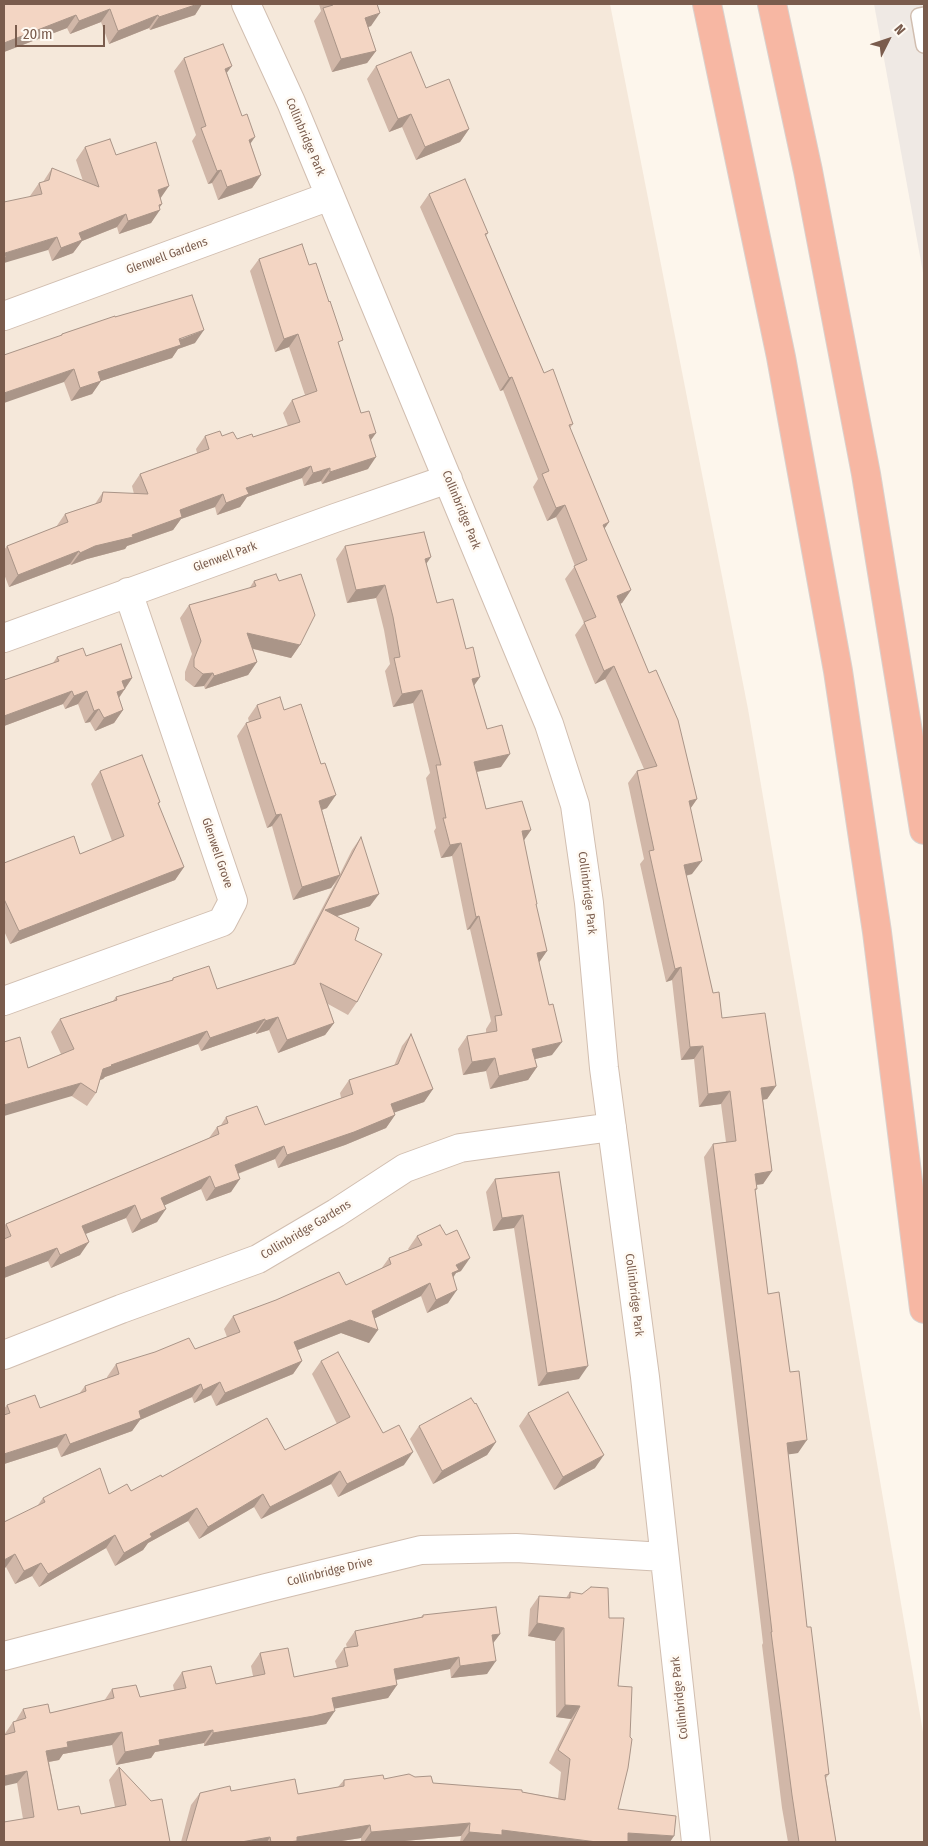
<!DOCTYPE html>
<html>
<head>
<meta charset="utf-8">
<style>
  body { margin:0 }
  #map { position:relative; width:928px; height:1846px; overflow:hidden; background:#fdf6ec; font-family:"Fira Sans Condensed",sans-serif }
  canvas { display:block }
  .frame { position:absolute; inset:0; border:5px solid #7a5c4d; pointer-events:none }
  .north { position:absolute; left:863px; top:15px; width:50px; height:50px; -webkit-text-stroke:4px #fffaf3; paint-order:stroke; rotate:49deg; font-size:14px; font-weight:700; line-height:20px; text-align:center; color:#7a5c4d }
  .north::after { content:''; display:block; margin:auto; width:18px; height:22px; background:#7a5c4d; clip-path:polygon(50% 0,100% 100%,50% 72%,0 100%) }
  .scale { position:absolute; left:15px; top:25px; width:90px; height:22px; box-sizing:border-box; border:2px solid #7a5c4d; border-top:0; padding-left:6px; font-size:15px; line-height:18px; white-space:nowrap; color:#7a5c4d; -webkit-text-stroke:4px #fffaf3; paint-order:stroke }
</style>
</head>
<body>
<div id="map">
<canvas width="928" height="1846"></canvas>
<div class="frame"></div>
<div class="north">N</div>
<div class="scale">20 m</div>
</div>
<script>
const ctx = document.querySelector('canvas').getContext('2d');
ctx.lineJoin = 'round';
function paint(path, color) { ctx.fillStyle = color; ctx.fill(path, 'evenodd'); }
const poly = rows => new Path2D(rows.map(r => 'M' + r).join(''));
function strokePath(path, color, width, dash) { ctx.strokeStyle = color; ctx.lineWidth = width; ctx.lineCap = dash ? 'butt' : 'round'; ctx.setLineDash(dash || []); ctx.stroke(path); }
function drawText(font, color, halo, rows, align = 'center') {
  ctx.font = font + ' "Fira Sans Condensed",sans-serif'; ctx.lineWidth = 5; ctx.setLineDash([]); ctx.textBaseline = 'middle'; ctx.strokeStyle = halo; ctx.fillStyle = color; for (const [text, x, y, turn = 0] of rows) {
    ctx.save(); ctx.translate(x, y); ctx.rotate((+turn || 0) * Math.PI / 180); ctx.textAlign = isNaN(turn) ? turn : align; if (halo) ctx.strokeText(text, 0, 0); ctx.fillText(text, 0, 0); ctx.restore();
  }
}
const residential = poly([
  [4,4,610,4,748,709,924,1738,924,1842,4,1842]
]);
const industrial = poly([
  [874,4,924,4,924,278]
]);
const service = poly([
  [924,15,919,16,924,45]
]);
const minor = poly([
  [246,4,291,102,549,724,575,805,589,903,604,1068,645,1377,696,1842],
  [4,316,330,196],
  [4,638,335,518,448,479],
  [4,1001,222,922,233,901,128,592],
  [4,1355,121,1309,258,1259,336,1213,405,1168,460,1148,612,1127],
  [4,1656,266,1588,421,1550,516,1548,664,1557]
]);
const motorway = poly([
  [707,4,781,357,838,671,877,932,924,1309],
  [772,4,808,171,866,474,924,830]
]);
const wall = poly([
  [4,4,202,4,195,15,150,30,149,28,109,44,101,22,70,34,67,28,4,52],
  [319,4,377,4,371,26,368,27,376,51,367,63,332,72,314,21,321,11],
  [184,58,227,73,261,175,252,188,218,200,212,183,208,184,192,141,196,135,174,71],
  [376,66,426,88,469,129,460,142,416,160,402,127,389,132,367,79],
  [85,147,116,155,160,198,159,208,151,223,119,234,117,227,82,241,73,253,52,261,30,196,39,183,43,182,52,168,83,181,76,160],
  [429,194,488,233,486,236,544,373,573,424,570,428,609,522,604,529,631,590,622,603,620,604,697,799,690,809,692,874,686,876,713,993,722,1018,776,1086,767,1099,763,1100,772,1171,763,1184,756,1185,757,1189,755,1191,768,1294,798,1453,788,1454,807,1627,829,1774,826,1778,836,1842,788,1842,782,1808,762,1645,763,1643,731,1370,704,1157,713,1144,726,1142,721,1104,699,1107,694,1059,681,1060,672,980,666,982,640,864,644,859,628,783,637,771,644,769,605,679,595,684,575,635,584,623,565,579,575,566,556,517,547,521,533,487,538,479,503,390,500,391,420,207],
  [259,259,309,265,339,346,361,413,376,433,371,440,368,469,322,484,321,481,304,486,302,478,247,497,240,507,217,515,215,507,181,519,173,530,127,546,125,549,87,559,71,565,70,564,9,587,4,574,4,550,7,546,56,527,65,514,95,504,103,492,134,494,132,486,140,474,197,453,196,449,205,436,222,436,237,439,253,437,288,426,283,413,292,400,305,395,289,347,275,352,250,271],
  [115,317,195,343,178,349,172,358,101,381,92,394,71,401,64,382,60,336,62,334],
  [345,546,426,564,437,603,466,649,480,677,474,685,487,729,501,767,477,772,486,809,531,830,524,840,536,906,547,951,539,962,552,1055,535,1059,537,1067,528,1080,490,1089,486,1071,463,1075,458,1049,467,1036,486,1033,486,1029,491,1021,470,929,467,930,452,856,441,858,434,831,436,828,426,778,430,773,413,703,393,707,385,671,390,664,384,630,376,598,347,603,336,559],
  [254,581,300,645,291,658,253,649,257,662,248,675,205,689,204,686,194,687,185,680,185,672,192,654,180,618,189,605,249,589],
  [86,656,132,678,119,698,123,710,114,723,95,731,90,722,85,723,78,704,65,709,63,704,4,726,4,680,53,663,57,657],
  [257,705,284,710,327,808,322,810,340,874,352,850,361,837,370,906,337,916,355,940,357,1002,348,1015,328,1004,334,1023,325,1035,278,1053,269,1030,256,1034,256,1032,201,1051,198,1044,105,1077,103,1079,100,1080,96,1093,87,1106,28,1068,61,1054,51,1032,60,1019,113,1001,116,997,172,980,173,978,217,989,292,965,336,882,331,888,293,900,272,826,267,828,237,736,246,723,249,722,248,718],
  [100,771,160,802,158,805,184,867,175,880,10,944,4,931,4,863,80,854,112,841,91,784],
  [411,1034,433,1089,424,1102,394,1112,395,1115,386,1128,345,1145,278,1168,275,1159,238,1174,231,1192,206,1201,201,1189,164,1205,157,1222,132,1233,126,1218,85,1234,80,1255,51,1268,48,1261,4,1278,4,1227,6,1224,209,1138,217,1127,221,1125,226,1117,265,1125,341,1098,340,1093,349,1080,394,1066,402,1046],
  [559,1172,579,1379,538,1386,514,1228,493,1231,486,1192,495,1179],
  [417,1236,461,1271,456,1273,453,1278,448,1303,427,1313,421,1296,375,1318,369,1343,341,1333,298,1350,302,1361,293,1374,216,1406,211,1395,194,1403,192,1397,140,1420,132,1431,61,1457,57,1447,4,1464,4,1409,7,1405,40,1408,79,1394,85,1386,107,1378,107,1377,116,1364,195,1349,227,1337,224,1329,233,1316,346,1285,381,1269,389,1258,409,1250,408,1249],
  [321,1361,383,1433,404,1465,338,1497,331,1484,261,1519,254,1507,199,1539,188,1521,148,1543,143,1550,115,1566,106,1548,39,1587,32,1576,15,1584,6,1567,38,1505,43,1498,109,1494,131,1491,162,1477,285,1450,337,1424,312,1374],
  [528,1413,595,1468,554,1490,519,1426],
  [419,1426,496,1442,487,1455,433,1484,410,1439],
  [570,1592,609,1618,618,1686,618,1809,670,1842,460,1842,461,1836,393,1842,361,1842,361,1838,335,1842,181,1842,191,1805,200,1793,231,1791,298,1794,338,1787,344,1780,384,1779,433,1783,522,1792,558,1798,561,1772,549,1763,571,1719,556,1717,555,1641,528,1636,530,1609,539,1596,566,1598],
  [423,1615,500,1634,493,1643,487,1674,451,1678,450,1669,396,1680,397,1685,388,1698,334,1708,326,1724,305,1728,204,1746,204,1743,155,1752,151,1758,116,1765,112,1745,63,1754,59,1760,49,1762,58,1810,81,1814,115,1807,109,1780,119,1767,170,1842,23,1819,17,1783,4,1735,13,1722,15,1722,23,1709,50,1713,104,1701,112,1689,140,1697,174,1690,173,1685,182,1672,216,1684,253,1676,251,1666,260,1653,294,1677,337,1668,335,1661,344,1648,347,1648,346,1644,355,1631,421,1617]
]);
const shadedWall = poly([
  [198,4,202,4,195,15,150,30,159,17],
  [110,9,101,22,70,34,79,21],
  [380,13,371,26,356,31,365,18],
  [76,15,67,28,4,52,4,43],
  [158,15,149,28,109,44,118,31],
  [376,51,367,63,332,72,341,59],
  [232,66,222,79,225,69],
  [411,114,402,127,389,132,398,119],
  [469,129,460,142,416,160,425,147],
  [255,137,246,150,249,140],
  [221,170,212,183,208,184,217,171],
  [261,175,252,188,218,200,227,187],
  [169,186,160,199,158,190],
  [162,204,157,211,160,210,151,223,119,234,128,221],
  [126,214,117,227,82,241,73,253,52,261,61,248,79,233],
  [57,237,48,250,4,263,4,254,5,253],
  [204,330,195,343,178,349,172,358,89,385,98,372],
  [298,334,289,347,275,352,284,339],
  [74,369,64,382,4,403,4,393],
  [512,377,503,390,500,391,509,378],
  [101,381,92,394,71,401,80,388],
  [376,433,367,445,369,435],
  [376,457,368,469,322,484,330,472],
  [311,466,302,478,247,497,240,507,217,515,226,503,246,488],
  [330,468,321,481,304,486,313,473],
  [223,494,215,507,181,519,173,530,127,546,125,549,87,559,71,565,80,553,95,546,132,535,180,510],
  [565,505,556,517,547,521,556,508],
  [609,522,600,535,603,525],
  [79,551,70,564,9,587,18,575],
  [431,557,422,570,425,559],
  [385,585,376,598,347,603,356,590],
  [631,590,622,603,608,609,617,596],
  [247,633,300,645,291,658,238,645],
  [257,662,248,675,205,689,214,676],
  [614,666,605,679,595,684,604,671],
  [213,673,204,686,194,687,203,674],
  [480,677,471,690,472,679],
  [132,678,116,702,108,705,122,681],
  [422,690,413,703,393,707,402,694],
  [72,691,63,704,4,726,4,716],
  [87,691,78,704,65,709,74,696],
  [99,709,90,722,85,723,94,711],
  [123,710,114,723,95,731,104,718],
  [510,754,501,767,465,774,474,762],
  [336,795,327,808,310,814,319,801],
  [697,799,688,812,689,801],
  [281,814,272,826,267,828,276,815],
  [531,830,522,843,522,831],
  [461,843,452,856,441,858,450,845],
  [702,861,692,874,675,878,684,865],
  [184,867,175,880,10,944,19,931],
  [340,875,331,888,293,900,302,887],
  [379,894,370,906,317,922,325,910],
  [479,916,470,929,467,930,476,917],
  [547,951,538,964,537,953],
  [681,967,672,980,666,982,675,969],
  [278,1017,269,1030,256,1034,265,1021],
  [265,1019,256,1032,201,1051,210,1038],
  [334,1023,325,1035,278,1053,287,1040],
  [207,1031,198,1044,105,1077,103,1079,94,1082,103,1069,111,1065],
  [562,1042,552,1055,523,1062,532,1049],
  [703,1046,694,1059,681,1060,690,1047],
  [495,1058,486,1071,463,1075,472,1062],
  [537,1067,528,1080,490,1089,499,1076],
  [81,1083,72,1096,4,1116,4,1105],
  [776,1086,767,1099,752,1101,761,1088],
  [433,1089,424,1102,382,1117,391,1104],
  [730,1091,721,1104,699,1107,708,1094],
  [395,1115,386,1128,345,1145,278,1168,287,1155],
  [284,1146,275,1159,226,1178,235,1165],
  [772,1171,763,1184,746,1186,755,1174],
  [210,1176,201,1189,152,1211,161,1198],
  [240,1179,231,1192,206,1201,215,1188],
  [135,1205,126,1218,73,1239,82,1226],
  [166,1209,157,1222,132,1233,141,1220],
  [523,1215,514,1228,493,1231,502,1218],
  [89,1242,80,1255,51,1268,60,1255],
  [57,1248,48,1261,4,1278,4,1268],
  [470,1258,461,1271,456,1273,449,1283,442,1286,456,1265],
  [430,1283,421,1296,363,1324,372,1311],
  [457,1290,448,1303,427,1313,436,1300],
  [350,1320,378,1330,369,1343,341,1333,285,1355,294,1342],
  [302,1361,293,1374,216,1406,225,1393],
  [588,1366,579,1379,538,1386,547,1373],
  [220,1382,211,1395,194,1403,203,1390],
  [201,1384,192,1397,140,1420,132,1431,61,1457,70,1444,139,1411],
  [66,1434,57,1447,4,1464,4,1454],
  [807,1440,798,1453,778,1456,787,1443],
  [496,1442,487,1455,433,1484,442,1471],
  [413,1452,404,1465,338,1497,347,1484],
  [604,1455,595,1468,554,1490,563,1477],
  [340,1471,331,1484,261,1519,270,1507],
  [263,1494,254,1507,199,1539,208,1527],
  [197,1508,188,1521,148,1543,143,1550,115,1566,124,1553,150,1534],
  [115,1535,106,1548,39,1587,48,1574],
  [15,1554,6,1567,4,1569,4,1560],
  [41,1563,32,1576,15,1584,24,1571],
  [537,1623,564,1628,555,1641,528,1636],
  [500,1634,491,1646,492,1635],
  [459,1657,450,1669,385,1682,394,1669],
  [496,1661,487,1674,451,1678,460,1666],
  [397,1685,388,1698,323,1711,332,1698],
  [565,1705,580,1706,571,1719,556,1717],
  [335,1711,326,1724,305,1728,204,1746,213,1733],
  [213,1730,204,1743,155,1752,151,1758,116,1765,125,1752,159,1740],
  [122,1732,112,1745,63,1754,59,1760,37,1764,46,1751,67,1742],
  [27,1771,17,1783,4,1786,4,1776],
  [470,1823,461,1836,393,1842,364,1842,371,1832],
  [370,1825,361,1838,335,1842,288,1842,297,1837],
  [502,1830,597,1842,462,1842,469,1832],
  [628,1833,674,1836,670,1842,622,1842],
  [270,1837,267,1842,241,1842]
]);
const building = poly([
  [4,4,198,4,159,17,158,15,118,31,110,9,79,21,76,15,4,43,4,4],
  [332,4,377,4,380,13,365,18,376,51,341,59,323,8,333,5,332,4],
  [223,44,232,66,225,69,242,116,247,114,255,137,249,140,261,175,227,187,221,170,217,171,201,128,206,126,184,58,223,44],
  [411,52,426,88,449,79,469,129,425,147,411,114,398,119,376,66,411,52],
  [110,139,116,155,156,142,169,186,158,190,162,204,159,205,160,210,128,221,126,214,79,233,82,240,61,248,57,237,5,253,6,257,4,258,4,202,42,194,39,183,49,180,52,168,99,187,85,147,110,139],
  [465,179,488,233,485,234,544,373,553,369,573,424,569,425,609,522,603,525,631,590,617,596,649,673,656,670,678,720,697,799,689,801,702,861,684,865,713,993,719,992,722,1018,765,1013,776,1086,761,1088,772,1171,755,1174,757,1189,755,1189,768,1294,779,1292,790,1372,799,1371,807,1440,787,1443,807,1627,811,1627,829,1774,825,1775,836,1842,799,1842,792,1795,771,1632,772,1632,740,1357,713,1144,736,1141,730,1091,708,1094,703,1046,690,1047,681,967,675,969,649,851,654,850,637,771,657,766,614,666,604,671,584,622,596,617,574,566,587,560,565,505,556,508,542,474,549,471,512,377,509,378,429,194,465,179],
  [302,244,309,265,316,263,329,302,330,301,343,340,338,342,361,413,369,411,376,433,369,435,376,457,330,472,330,468,313,473,311,466,246,488,249,494,226,503,223,494,180,510,182,517,132,535,133,537,95,546,80,553,79,551,18,575,7,546,68,522,65,514,101,502,103,492,148,494,140,474,209,449,205,436,220,431,222,436,233,432,237,439,252,434,253,437,300,422,292,400,317,391,298,334,284,339,259,259,302,244],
  [192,295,204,330,179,339,181,345,98,372,101,381,80,388,74,369,4,393,4,355,62,335,62,334,115,316,115,317,192,295],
  [424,532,431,557,425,559,437,603,453,599,466,649,473,647,480,677,472,679,487,729,502,725,510,754,474,762,486,809,522,801,531,830,522,831,537,904,536,904,547,951,537,953,549,1005,553,1004,562,1042,532,1049,537,1067,499,1076,495,1058,472,1062,467,1036,497,1031,495,1016,502,1015,479,916,476,917,461,843,450,845,443,818,446,818,436,765,441,765,422,690,402,694,394,658,400,657,393,617,385,585,356,590,345,546,424,532],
  [276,574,279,581,301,574,315,615,300,645,247,633,257,662,214,676,213,673,203,674,194,667,194,659,201,641,189,605,256,586,254,581,276,574],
  [121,644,132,678,122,681,125,689,117,692,123,710,104,718,99,709,94,711,87,691,74,696,72,691,4,716,4,680,59,661,57,657,83,648,86,656,121,644],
  [280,697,284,710,301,704,321,764,325,763,336,795,319,801,340,875,302,887,281,814,276,815,246,723,261,718,257,705,280,697],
  [142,755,160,802,158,803,184,867,19,931,4,899,4,863,74,836,80,854,124,836,100,771,142,755],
  [361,837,379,894,325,910,359,928,355,940,382,954,357,1002,320,983,334,1023,287,1040,278,1017,265,1021,265,1019,210,1038,207,1031,111,1065,112,1066,103,1069,96,1093,81,1083,4,1105,4,1042,20,1037,28,1068,74,1049,60,1019,117,1000,116,997,173,980,173,978,209,966,217,989,295,964,361,837],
  [411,1034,433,1089,391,1104,395,1115,354,1132,287,1155,284,1146,235,1165,240,1179,215,1188,210,1176,161,1198,166,1209,141,1220,135,1205,82,1226,89,1242,60,1255,57,1248,4,1268,4,1239,11,1236,6,1224,219,1134,217,1127,228,1123,226,1117,257,1106,265,1125,353,1094,349,1080,398,1064,411,1034],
  [559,1172,588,1366,547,1373,523,1215,502,1218,495,1179,559,1172],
  [440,1225,446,1235,457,1230,470,1258,456,1265,459,1270,452,1273,457,1290,436,1300,430,1283,372,1311,378,1330,350,1320,294,1342,302,1361,225,1393,220,1382,203,1390,201,1384,139,1411,141,1418,70,1444,66,1434,4,1454,4,1415,10,1413,7,1405,35,1395,40,1408,86,1391,85,1386,119,1374,116,1364,155,1352,189,1338,195,1349,240,1332,233,1316,276,1300,339,1272,346,1285,391,1264,389,1258,422,1245,417,1236,440,1225],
  [338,1352,383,1433,399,1425,413,1452,347,1484,340,1471,270,1507,263,1494,208,1527,197,1508,150,1534,152,1537,124,1553,115,1535,48,1574,41,1563,24,1571,15,1554,4,1560,4,1522,45,1502,43,1498,100,1468,109,1494,127,1484,131,1491,161,1475,162,1477,267,1418,285,1450,350,1417,321,1361,338,1352],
  [568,1392,604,1455,563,1477,528,1413,568,1392],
  [471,1398,475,1404,476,1403,496,1442,442,1471,419,1426,471,1398],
  [591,1587,608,1588,609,1618,624,1618,618,1686,632,1687,630,1737,632,1739,628,1768,618,1809,676,1816,674,1836,628,1833,628,1842,597,1842,502,1830,502,1835,469,1832,470,1823,371,1832,370,1825,297,1837,297,1841,288,1842,271,1842,270,1837,241,1842,186,1842,200,1793,230,1786,231,1791,295,1779,298,1794,344,1786,344,1780,383,1775,384,1779,409,1774,415,1777,431,1776,433,1783,522,1790,522,1792,565,1800,570,1759,558,1750,580,1706,565,1705,564,1628,537,1623,539,1596,570,1598,570,1592,582,1594,591,1587],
  [496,1607,500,1634,492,1635,496,1661,460,1666,459,1657,394,1669,397,1685,332,1698,335,1711,314,1716,213,1733,213,1730,159,1740,160,1745,125,1752,122,1732,67,1742,68,1747,46,1751,58,1810,79,1806,81,1814,126,1805,119,1767,151,1801,162,1799,170,1842,4,1842,4,1822,34,1817,27,1771,4,1776,4,1735,15,1732,13,1722,26,1718,23,1709,48,1704,50,1713,114,1698,112,1689,136,1685,140,1697,186,1688,182,1672,211,1666,216,1684,265,1674,260,1653,288,1648,294,1677,348,1666,344,1648,358,1646,355,1631,423,1617,423,1615,496,1607]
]);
const streetNames = [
  ["Collinbridge Park",305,137,67],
  ["Glenwell Gardens",167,256,-20],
  ["Collinbridge Park",461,510,68],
  ["Glenwell Park",225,557,-20],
  ["Glenwell Grove",217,853,71],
  ["Collinbridge Park",587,893,83],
  ["Collinbridge Gardens",306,1230,-31],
  ["Collinbridge Park",634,1295,83],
  ["Collinbridge Drive",330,1572,-14],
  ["Collinbridge Park",680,1698,-96]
];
paint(residential, '#f5e8da');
paint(industrial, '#efe9e4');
strokePath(service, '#d1beb0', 18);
strokePath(minor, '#d1beb0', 30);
strokePath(motorway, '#dad1cd', 30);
strokePath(service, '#fff', 15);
strokePath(minor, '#fff', 28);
strokePath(motorway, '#f7b7a3', 28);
paint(wall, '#d1b7a8');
paint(shadedWall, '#aa9588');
paint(building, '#f3d5c3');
strokePath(building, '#aa9588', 1);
drawText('12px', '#7a5c4d', '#fffaf3', streetNames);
</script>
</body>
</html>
